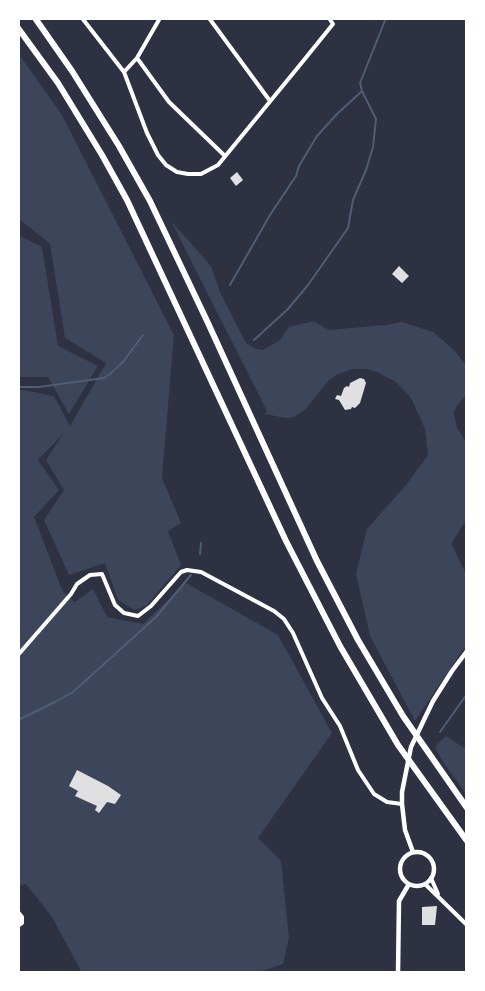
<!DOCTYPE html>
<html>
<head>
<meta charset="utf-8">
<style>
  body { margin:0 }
  #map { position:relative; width:485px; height:991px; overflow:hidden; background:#2d3142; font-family:Montserrat,sans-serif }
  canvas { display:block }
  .frame { position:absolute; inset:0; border:20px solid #fff; pointer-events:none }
</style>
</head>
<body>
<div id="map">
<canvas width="485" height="991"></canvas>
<div class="frame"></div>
</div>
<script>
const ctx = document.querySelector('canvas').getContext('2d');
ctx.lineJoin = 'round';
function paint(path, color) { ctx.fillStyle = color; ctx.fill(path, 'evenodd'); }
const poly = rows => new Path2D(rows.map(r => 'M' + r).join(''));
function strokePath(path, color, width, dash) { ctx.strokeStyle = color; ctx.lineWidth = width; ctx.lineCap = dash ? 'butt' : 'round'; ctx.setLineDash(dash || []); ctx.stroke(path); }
const green = poly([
  [18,53,62,115,174,335,162,478,181,523,168,531,181,565,146,606,135,610,118,600,105,563,69,575,44,520,64,490,46,460,63,434,38,460,59,490,34,517,63,592,75,602,93,589,107,617,143,624,186,583,278,635,332,733,258,838,281,861,289,938,283,964,257,973,82,973,52,917,26,884,18,886,18,391,23,390,54,396,70,426,106,363,65,338,50,244,18,218],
  [171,221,211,266,221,294,246,343,256,349,263,350,280,340,289,327,314,321,323,327,330,330,386,325,402,322,433,332,453,349,467,366,467,394,456,407,454,413,457,428,467,443,467,519,452,542,452,545,467,576,467,644,415,721,370,636,356,574,367,529,406,485,428,455,425,429,411,398,396,382,377,372,367,369,352,369,336,375,328,381,306,409,294,417,285,418,265,414,267,411],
  [18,235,42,247,58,346,98,366,69,414,48,377,18,377],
  [446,736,467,750,467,795,443,762,435,747]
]);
const stream = poly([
  [230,285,270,215,296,176,299,166,317,136,337,114,362,91],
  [254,340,288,309,308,285,348,228,353,200,366,170,373,147,376,119,362,91,360,83,386,18],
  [18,387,39,387,104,378,110,374,123,362,143,335],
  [200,554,201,543],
  [18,720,55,702,73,692,156,617,191,575],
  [440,732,467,694]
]);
const building = poly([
  [237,172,243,180,236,186,230,178],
  [399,266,409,276,402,283,392,274],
  [360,378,364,379,366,383,360,403,355,408,352,407,351,409,345,410,339,400,335,399,337,395,341,396,344,388,347,386,349,387,350,383],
  [77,770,108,786,121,795,115,804,107,802,99,813,95,810,97,806,75,796,78,791,69,786],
  [437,906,435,925,422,925,422,907]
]);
const minor = poly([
  [82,18,124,72,147,133,158,155,166,165,177,172,188,174,201,174,218,165,304,60,333,24,329,18],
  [209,18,270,101],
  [137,58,169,102,225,156],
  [124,72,137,58,160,18],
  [18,655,71,594,77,584,90,575,102,574,115,605,124,613,138,616,151,606,181,572,187,570,201,572,274,611,284,619,293,633,322,698,340,726,358,770,374,794,387,802,402,804],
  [431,878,438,894],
  [425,884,467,925],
  [18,912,22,917,22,923,18,926]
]);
const tertiary = poly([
  [413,852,405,830,402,804,402,792,411,747,433,701,452,671,467,651],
  '400 869a17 17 0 1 1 34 0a17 17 0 1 1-34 0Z',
  [398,973,399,901,409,884]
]);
const motorway = poly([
  [35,18,72,71,119,146,150,201,208,323,317,561,358,640,403,716,467,808],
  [18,28,58,83,102,155,127,200,286,541,340,646,398,745,467,841]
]);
paint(green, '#3c4559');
strokePath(stream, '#4f5d75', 2);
paint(building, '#e0e0e3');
strokePath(minor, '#fff', 4);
strokePath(tertiary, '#fff', 4.5);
strokePath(motorway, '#fff', 6);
</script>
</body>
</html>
